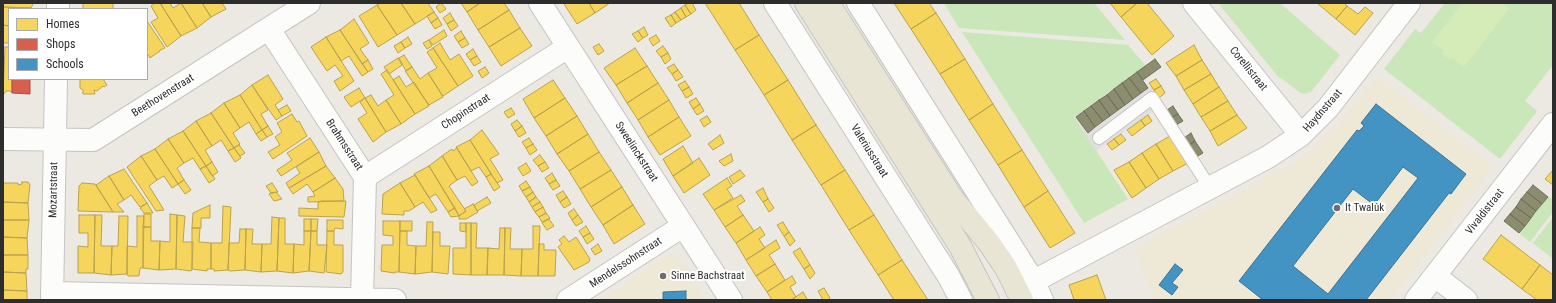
<!DOCTYPE html>
<html>
<head>
<meta charset="utf-8">
<style>
  body { margin:0 }
  #map { position:relative; width:1556px; height:303px; overflow:hidden; background:#ece8e2; font-family:"Roboto Condensed",sans-serif }
  canvas { display:block }
  .frame { position:absolute; inset:0; border:4px solid #2d2d2d; pointer-events:none }
  .legend { position:absolute; left:8px; top:8px; width:140px; height:72px; box-sizing:border-box; background:#fff; border:1px solid #ababab; margin:0; padding:5px 7px; list-style:none; font-size:12px; color:#2d2d2d }
  .legend li { display:flex; align-items:center; gap:8px; height:20px }
  .legend b { width:20px; border:1px solid #ababab }
</style>
</head>
<body>
<div id="map">
<canvas width="1556" height="303"></canvas>
<div class="frame"></div>
<ul class="legend">
<li><b style="height:11px;background:#f6d55c"></b>Homes</li>
<li><b style="height:11px;background:#d6604d"></b>Shops</li>
<li><b style="height:11px;background:#4393c3"></b>Schools</li>
</ul>
</div>
<script>
const ctx = document.querySelector('canvas').getContext('2d');
ctx.lineJoin = 'round';
function paint(path, color) { ctx.fillStyle = color; ctx.fill(path, 'evenodd'); }
const poly = rows => new Path2D(rows.map(r => 'M' + r).join(''));
function strokePath(path, color, width, dash) { ctx.strokeStyle = color; ctx.lineWidth = width; ctx.lineCap = dash ? 'butt' : 'round'; ctx.setLineDash(dash || []); ctx.stroke(path); }
function drawText(font, color, halo, rows, align = 'center') {
  ctx.font = font + ' "Roboto Condensed",sans-serif'; ctx.lineWidth = 4; ctx.setLineDash([]); ctx.textBaseline = 'middle'; ctx.strokeStyle = halo; ctx.fillStyle = color; for (const [text, x, y, turn = 0] of rows) {
    ctx.save(); ctx.translate(x, y); ctx.rotate((+turn || 0) * Math.PI / 180); ctx.textAlign = isNaN(turn) ? turn : align; if (halo) ctx.strokeText(text, 0, 0); ctx.fillText(text, 0, 0); ctx.restore();
  }
}
const industrial = poly([
  [1137,72,1149,88,1152,86,1204,169,1155,110,1096,151,1074,117]
]);
const education = poly([
  [1377,77,1493,167,1390,300,1154,300,1135,249,1305,157,1334,131],
  [672,253,676,254,706,300,600,300]
]);
const green = poly([
  [944,3,1094,3,1125,40,959,28],
  [1218,3,1280,3,1340,55,1311,92,1304,94,1299,92,1281,78,1280,79],
  [1445,3,1553,3,1553,65,1525,101,1537,111,1500,159,1384,69,1415,29,1421,33],
  [962,32,1128,45,1146,66,1074,117,1128,199,1084,223],
  [1548,196,1553,200,1553,212,1530,242,1519,233],
  [1553,217,1553,259,1533,243]
]);
const pitch = poly([
  [1462,3,1501,3,1509,9,1464,67,1452,58,1450,60,1442,54,1444,51,1432,42]
]);
const homes = poly([
  [3,3,33,3,33,4,31,8,3,7,3,3],
  [83,3,113,3,113,9,83,9,83,3],
  [155,3,160,3,181,36,167,47,151,22,158,18,151,6,155,3],
  [160,3,170,3,173,8,181,3,197,28,181,36,160,3],
  [181,3,202,3,211,17,197,28,181,3],
  [202,3,222,3,226,9,211,17,202,3],
  [380,3,401,3,415,24,397,35,377,5,380,3],
  [401,3,428,3,434,12,415,24,401,3],
  [441,3,446,9,440,13,436,7,441,3],
  [461,3,480,3,467,12,461,3],
  [480,3,504,3,509,10,478,30,467,12,480,3],
  [566,3,589,3,595,13,577,24,564,4,566,3],
  [589,3,610,3,595,13,589,3],
  [689,3,692,3,696,10,691,14,685,5,689,3],
  [705,3,739,3,759,35,735,50,705,3],
  [894,3,929,3,936,13,911,29,894,3],
  [1110,3,1137,3,1121,17,1110,3],
  [1137,3,1147,3,1174,36,1152,55,1121,17,1137,3],
  [1317,3,1344,3,1347,6,1336,19,1317,3],
  [377,5,397,35,378,47,359,16,377,5],
  [685,5,691,14,686,17,681,8,685,5],
  [1347,6,1358,14,1365,7,1373,13,1355,35,1336,19,1347,6],
  [3,7,31,8,9,9,9,26,3,25,3,7],
  [681,8,686,17,681,20,675,12,681,8],
  [509,10,520,28,489,47,478,30,509,10],
  [434,12,438,18,431,23,427,16,434,12],
  [675,12,681,20,676,23,671,15,675,12],
  [450,13,454,20,447,24,443,18,450,13],
  [936,13,965,59,940,74,911,29,936,13],
  [671,15,676,23,671,27,665,18,671,15],
  [438,18,442,25,435,29,431,23,438,18],
  [354,19,369,43,360,49,368,60,362,64,340,30,354,19],
  [454,20,458,26,451,31,447,24,454,20],
  [147,21,165,48,160,50,160,51,150,58,147,53,147,21],
  [3,25,9,26,9,43,3,43,3,25],
  [644,27,648,35,643,38,638,31,644,27],
  [520,28,532,46,501,66,489,47,520,28],
  [340,30,368,72,362,76,349,56,341,61,326,37,340,30],
  [444,30,447,36,433,45,429,40,444,30],
  [461,31,465,38,458,42,454,36,461,31],
  [638,31,643,38,638,42,632,34,638,31],
  [656,35,660,41,653,46,649,39,656,35],
  [759,35,788,80,764,95,735,50,759,35],
  [326,37,354,81,340,91,334,81,343,76,335,65,327,71,311,47,326,37],
  [408,37,412,44,405,48,401,42,408,37],
  [465,38,469,44,462,48,458,42,465,38],
  [429,40,432,46,427,49,423,43,429,40],
  [401,42,405,48,398,53,394,46,401,42],
  [440,43,450,60,459,54,473,76,458,86,433,48,440,43],
  [599,44,604,51,598,55,593,47,599,44],
  [1194,45,1202,60,1176,76,1166,63,1194,45],
  [663,46,668,53,661,57,656,51,663,46],
  [5,47,9,47,9,79,12,79,12,93,11,91,6,91,3,95,5,47],
  [433,48,458,86,443,96,428,73,437,68,427,52,433,48],
  [635,48,647,66,616,85,604,68,635,48],
  [473,49,477,56,470,60,466,54,473,49],
  [668,53,671,59,665,64,661,57,668,53],
  [404,55,412,67,406,71,399,58,404,55],
  [477,56,481,62,474,66,470,60,477,56],
  [398,58,402,65,389,74,384,67,398,58],
  [965,59,993,104,969,120,940,74,965,59],
  [368,60,373,69,368,72,362,64,368,60],
  [1202,60,1211,74,1184,90,1176,76,1202,60],
  [674,64,678,70,672,74,667,68,674,64],
  [647,66,658,83,627,103,616,85,647,66],
  [412,67,420,79,428,73,443,97,429,105,405,71,412,67],
  [485,67,489,73,482,78,478,71,485,67],
  [387,70,415,114,401,124,386,100,394,95,381,74,387,70],
  [678,70,683,77,676,81,672,74,678,70],
  [1211,74,1219,87,1193,104,1184,90,1211,74],
  [268,75,283,99,275,105,282,116,276,120,252,85,268,75],
  [399,76,406,87,414,82,429,106,415,114,393,80,399,76],
  [80,79,103,79,107,85,104,87,103,86,97,91,94,90,95,94,83,94,83,90,80,88,80,79],
  [1156,79,1161,86,1154,90,1149,83,1156,79],
  [553,80,565,98,534,118,523,99,553,80],
  [788,80,816,125,792,140,764,95,788,80],
  [685,81,689,87,682,91,678,85,685,81],
  [658,83,669,100,638,120,627,103,658,83],
  [252,85,268,110,261,114,268,126,262,130,240,95,252,85],
  [1161,86,1165,93,1159,98,1154,90,1161,86],
  [689,87,693,94,686,98,682,91,689,87],
  [1219,87,1228,101,1201,117,1193,104,1219,87],
  [359,88,365,98,351,107,344,97,359,88],
  [240,95,262,130,256,134,249,122,240,128,224,103,240,95],
  [371,95,378,106,386,100,401,124,386,132,365,98,371,95],
  [365,98,386,132,373,142,358,119,367,113,360,102,365,98],
  [565,98,577,116,546,136,534,118,565,98],
  [696,98,700,104,693,109,689,102,696,98],
  [669,100,679,117,648,137,638,120,669,100],
  [1228,101,1237,115,1210,131,1201,117,1228,101],
  [224,103,240,128,233,133,240,144,234,148,211,113,224,103],
  [700,104,704,111,697,115,693,109,700,104],
  [993,104,1022,150,998,165,969,120,993,104],
  [287,105,291,111,282,116,278,110,287,105],
  [511,108,515,114,508,118,504,112,511,108],
  [211,113,234,148,228,151,221,140,212,146,196,121,211,113],
  [292,114,297,122,299,121,307,136,273,159,268,152,280,145,275,137,282,132,277,123,292,114],
  [1148,115,1152,121,1145,126,1141,120,1148,115],
  [1237,115,1247,128,1218,146,1210,131,1237,115],
  [577,116,588,134,557,154,546,136,577,116],
  [707,116,711,122,704,127,700,120,707,116],
  [679,117,691,136,660,155,648,137,679,117],
  [517,120,522,126,515,131,511,124,517,120],
  [1141,120,1145,126,1132,136,1127,130,1141,120],
  [196,121,212,146,205,150,212,162,206,166,183,131,196,121],
  [816,125,845,170,821,185,792,140,816,125],
  [268,126,273,134,267,137,262,130,268,126],
  [522,126,526,133,519,137,515,131,522,126],
  [262,130,267,137,261,141,256,134,262,130],
  [482,130,499,154,490,159,503,180,497,183,470,140,482,130],
  [183,131,206,166,200,169,193,158,184,163,168,139,183,131],
  [588,134,599,152,569,171,557,154,588,134],
  [1121,134,1126,140,1119,145,1114,139,1121,134],
  [720,135,724,143,713,150,708,144,720,135],
  [1170,136,1188,163,1173,171,1156,144,1170,136],
  [310,138,319,152,281,176,277,170,292,160,287,153,310,138],
  [529,138,533,144,526,148,522,142,529,138],
  [168,139,184,163,177,168,184,180,178,184,155,149,168,139],
  [1114,139,1119,145,1112,150,1107,144,1114,139],
  [470,140,491,174,486,177,479,167,471,171,456,147,470,140],
  [533,144,537,150,530,155,526,148,533,144],
  [1156,144,1173,171,1159,179,1142,153,1156,144],
  [239,145,245,153,240,156,234,148,239,145],
  [683,146,693,163,673,176,663,159,683,146],
  [234,148,241,158,235,162,228,151,234,148],
  [457,148,478,182,472,186,465,176,457,180,443,157,443,155,452,149,453,151,457,148],
  [155,149,178,184,172,188,164,176,157,180,141,156,155,149],
  [1022,150,1048,191,1024,207,998,165,1022,150],
  [319,152,326,166,289,188,286,183,300,173,296,167,319,152],
  [599,152,611,170,580,189,569,171,599,152],
  [1142,153,1159,179,1146,188,1129,162,1142,153],
  [731,154,733,161,724,166,719,161,731,154],
  [540,155,545,162,538,166,533,160,540,155],
  [141,156,157,180,149,186,164,210,156,211,127,167,141,156],
  [442,156,457,180,449,186,466,211,459,216,429,166,442,156],
  [699,158,710,175,684,193,673,176,699,158],
  [212,162,218,172,212,176,206,166,212,162],
  [545,162,549,168,542,172,538,166,545,162],
  [1129,162,1146,188,1132,198,1114,170,1129,162],
  [526,163,531,171,523,176,518,168,526,163],
  [206,166,215,179,209,183,200,169,206,166],
  [326,166,335,178,313,192,307,184,293,194,289,188,326,166],
  [429,166,455,208,448,212,436,194,429,198,414,174,429,166],
  [124,169,147,203,140,207,131,195,124,200,109,176,124,169],
  [611,170,622,187,591,207,580,189,611,170],
  [740,170,745,176,733,184,729,177,740,170],
  [845,170,874,215,849,230,821,185,845,170],
  [1553,170,1553,185,1545,179,1553,170],
  [552,173,556,180,549,184,545,178,552,173],
  [491,174,500,187,494,191,486,177,491,174],
  [415,175,437,210,431,213,423,202,415,207,400,183,415,175],
  [109,176,124,200,117,204,124,212,113,212,96,185,109,176],
  [335,178,343,189,344,201,308,202,308,197,315,196,313,192,335,178],
  [727,178,732,186,727,189,733,198,714,210,703,194,727,178],
  [184,180,191,190,185,194,178,184,184,180],
  [556,180,560,186,553,190,549,184,556,180],
  [526,181,530,187,522,191,519,186,526,181],
  [22,182,28,182,30,185,28,203,3,202,3,183,18,183,18,185,22,184,22,182],
  [82,183,95,184,113,212,78,211,79,186,82,183],
  [272,183,278,192,271,193,266,186,272,183],
  [400,183,415,207,409,211,404,211,404,215,382,214,383,194,400,183],
  [530,187,533,192,526,197,522,191,530,187],
  [622,187,633,205,603,225,591,207,622,187],
  [763,188,768,199,763,202,756,192,763,188],
  [563,191,567,197,560,202,556,195,563,191],
  [1048,191,1075,233,1050,248,1024,207,1048,191],
  [276,192,282,199,274,201,269,194,276,192],
  [533,192,536,197,529,202,526,197,533,192],
  [741,195,745,201,737,206,743,215,725,227,714,210,741,195],
  [487,197,491,203,477,211,474,205,487,197],
  [536,197,540,202,532,207,529,202,536,197],
  [567,197,571,204,564,208,560,202,567,197],
  [768,199,774,208,769,212,763,202,768,199],
  [322,201,346,201,344,217,299,216,299,208,318,209,318,202,322,201],
  [3,202,28,203,29,220,3,220,3,202],
  [540,202,543,207,535,212,532,207,540,202],
  [147,203,153,213,144,213,140,208,147,203],
  [473,204,478,212,466,219,459,219,459,216,466,211,464,209,473,204],
  [210,205,210,218,201,218,201,228,192,228,193,213,210,205],
  [633,205,645,224,614,244,603,225,633,205],
  [223,206,231,207,228,270,214,271,214,269,211,269,211,243,222,243,223,206],
  [543,207,546,213,539,217,535,212,543,207],
  [455,208,459,216,451,217,448,212,455,208],
  [574,209,578,215,572,220,568,213,574,209],
  [546,213,550,218,542,222,539,217,546,213],
  [144,214,151,214,151,227,143,227,144,214],
  [170,214,177,215,176,269,159,270,160,241,170,242,170,214],
  [79,215,95,215,94,273,78,273,78,246,88,247,88,233,79,233,79,215],
  [95,215,102,215,101,246,112,246,111,275,94,273,95,215],
  [177,215,185,216,183,242,193,242,192,269,191,271,176,269,177,215],
  [578,215,583,222,576,226,572,220,578,215],
  [743,215,754,231,736,243,725,227,743,215],
  [874,215,902,260,878,275,849,230,874,215],
  [119,216,128,216,127,274,111,275,112,246,118,246,119,216],
  [137,216,144,216,143,268,140,268,139,276,128,276,127,274,127,246,137,247,137,216],
  [272,217,279,218,277,271,261,272,262,244,271,244,272,217],
  [279,218,285,218,285,244,294,244,293,273,277,271,279,218],
  [304,219,311,219,311,231,304,231,304,219],
  [311,219,318,219,317,231,311,231,311,219],
  [549,219,554,226,547,230,542,223,549,219],
  [3,220,29,220,27,238,3,237,3,220],
  [327,220,343,220,343,229,335,228,334,231,327,231,327,220],
  [383,221,400,221,399,272,395,272,395,273,381,271,382,245,393,245,393,236,383,235,383,221],
  [400,221,412,221,412,231,400,231,400,221],
  [427,222,433,222,432,272,415,274,416,246,426,246,427,222],
  [783,222,789,232,784,236,777,225,783,222],
  [460,223,466,223,466,232,460,231,460,223],
  [466,223,471,223,471,275,453,274,453,248,466,248,466,223],
  [471,223,477,223,476,248,488,248,487,275,471,275,471,223],
  [533,226,540,226,538,276,521,276,522,249,533,249,533,226],
  [586,226,590,233,583,237,579,231,586,226],
  [143,227,151,227,151,241,160,241,159,270,143,268,143,227],
  [760,227,765,235,759,239,765,248,746,260,736,243,760,227],
  [192,228,200,228,199,242,211,243,211,269,207,269,207,271,192,269,192,228],
  [500,228,505,228,504,275,487,275,488,248,499,249,500,228],
  [505,228,511,228,510,249,522,249,521,276,504,275,505,228],
  [240,229,246,229,245,270,230,271,228,270,229,243,239,243,240,229],
  [246,229,253,229,252,244,262,244,261,272,245,270,246,229],
  [304,231,311,231,309,271,293,273,294,244,304,245,304,231],
  [311,231,317,231,317,245,327,245,324,273,309,271,311,231],
  [327,231,334,231,334,245,343,245,343,272,341,274,326,272,327,231],
  [400,231,407,231,407,245,416,246,415,274,399,272,400,231],
  [433,232,440,232,440,246,450,246,448,274,432,272,433,232],
  [789,232,795,241,790,246,784,236,789,232],
  [590,233,594,239,587,244,583,237,590,233],
  [1501,235,1540,265,1522,289,1483,259,1501,235],
  [564,236,569,242,576,237,590,259,589,262,574,270,558,247,562,244,559,240,564,236],
  [3,237,27,238,28,255,3,255,3,237],
  [776,240,780,248,769,255,775,264,756,276,746,260,776,240],
  [539,244,544,244,544,250,556,250,555,276,538,276,539,244],
  [598,244,602,251,595,255,591,249,598,244],
  [800,248,810,265,804,269,793,252,800,248],
  [3,255,28,255,28,269,26,269,26,273,3,272,3,255],
  [902,260,919,286,928,300,894,300,878,275,902,260],
  [775,264,785,280,767,292,756,276,775,264],
  [810,265,815,273,810,279,804,269,810,265],
  [1540,265,1553,275,1553,300,1537,300,1522,289,1540,265],
  [3,272,26,273,27,291,3,290,3,272],
  [1097,275,1106,300,1074,300,1069,285,1097,275],
  [792,276,796,283,790,287,796,297,791,300,772,300,767,292,792,276],
  [824,288,830,298,828,300,823,300,818,291,824,288],
  [3,290,27,291,27,300,3,300,3,290],
  [803,292,807,299,806,300,791,300,803,292]
]);
const shops = poly([
  [12,79,30,79,30,94,12,93,12,79]
]);
const schools = poly([
  [1376,104,1466,174,1451,194,1449,193,1366,300,1263,300,1239,281,1357,130,1359,131,1364,126,1361,123,1376,104],
  [1403,167,1418,178,1328,294,1293,266,1353,189,1374,205,1403,167],
  [1175,264,1183,270,1172,283,1178,287,1172,295,1159,285,1175,264],
  [686,291,686,300,663,300,663,292,686,291]
]);
const industry = poly([
  [1155,59,1161,67,1143,80,1137,72,1155,59],
  [1137,72,1148,88,1141,93,1129,78,1137,72],
  [1129,78,1141,93,1133,99,1122,83,1129,78],
  [1122,83,1133,99,1125,105,1114,89,1122,83],
  [1114,89,1125,105,1118,110,1107,95,1114,89],
  [1107,95,1118,110,1110,116,1099,100,1107,95],
  [1099,100,1110,116,1103,121,1091,106,1099,100],
  [1091,106,1103,121,1095,127,1084,111,1091,106],
  [1173,106,1178,114,1171,118,1167,110,1173,106],
  [1084,111,1095,127,1088,133,1076,117,1084,111],
  [1178,114,1183,121,1176,125,1171,118,1178,114],
  [1191,133,1195,141,1189,145,1184,138,1191,133],
  [1195,141,1203,153,1196,157,1189,145,1195,141],
  [1533,185,1548,197,1542,204,1527,192,1533,185],
  [1527,192,1542,204,1536,211,1521,199,1527,192],
  [1521,199,1536,211,1531,218,1516,207,1521,199],
  [1516,207,1531,218,1525,226,1510,214,1516,207],
  [1510,214,1525,226,1519,233,1504,221,1510,214]
]);
const service = poly([
  [1099,138,1152,98,1210,188]
]);
const minor = poly([
  [540,3,731,300],
  [775,3,949,277,961,300],
  [858,3,1034,282,1042,300],
  [1194,3,1301,135],
  [58,9,58,3],
  [269,29,365,177,362,300],
  [3,139,93,140,309,3],
  [365,177,568,47],
  [1435,276,1466,300],
  [1017,290,1268,157,1301,135,1328,108,1409,3],
  [52,293,395,300],
  [52,300,56,79],
  [568,300,683,226],
  [1416,300,1553,124]
]);
const primary = poly([
  [806,3,960,246,988,300],
  [828,3,952,198,989,243,1006,268,1022,300]
]);
const markers = [
  [1337,208,4,"#706e6c"],
  [663,276,4,"#706e6c"]
];
const streetNames = [
  ["Corellistraat",1248,69,51],
  ["Beethovenstraat",163,96,-32],
  ["Haydnstraat",1323,111,-49],
  ["Chopinstraat",466,112,-33],
  ["Brahmsstraat",344,145,57],
  ["Valeriusstraat",869,151,58],
  ["Sweelinckstraat",636,152,57],
  ["Mozartstraat",54,190,-89],
  ["Vivaldistraat",1485,212,-52],
  ["Mendelssohnstraat",626,263,-33]
];
const poiNames = [
  ["It Twalûk",1345,208],
  ["Sinne Bachstraat",671,276]
];
paint(industrial, '#e2dfe1');
paint(education, '#eee8d7');
paint(green, '#cae7ba');
paint(pitch, '#d5ebb8');
paint(homes, '#f6d55c');
strokePath(homes, '#baa34e', 1);
paint(shops, '#d6604d');
strokePath(shops, '#a35143', 1);
paint(schools, '#4393c3');
strokePath(schools, '#3c7496', 1);
paint(industry, '#8c8c6e');
strokePath(industry, '#70705a', 1);
strokePath(service, '#c5c4c3', 14);
strokePath(minor, '#c5c4c3', 24);
strokePath(primary, '#c6c5c3', 24);
strokePath(service, '#fcfcfb', 12);
strokePath(minor, '#fcfcfb', 22);
strokePath(primary, '#e8e5d4', 22);
for (const [x, y, r, color] of markers) { const dot = new Path2D(); dot.arc(x, y, r, 0, 2 * Math.PI); ctx.fillStyle = color; ctx.fill(dot); strokePath(dot, '#fff', 1.5); }
drawText('11px', '#2d2d2d', '#fff', streetNames);
drawText('11px', '#2d2d2d', '#fff', poiNames, 'left');
</script>
</body>
</html>
